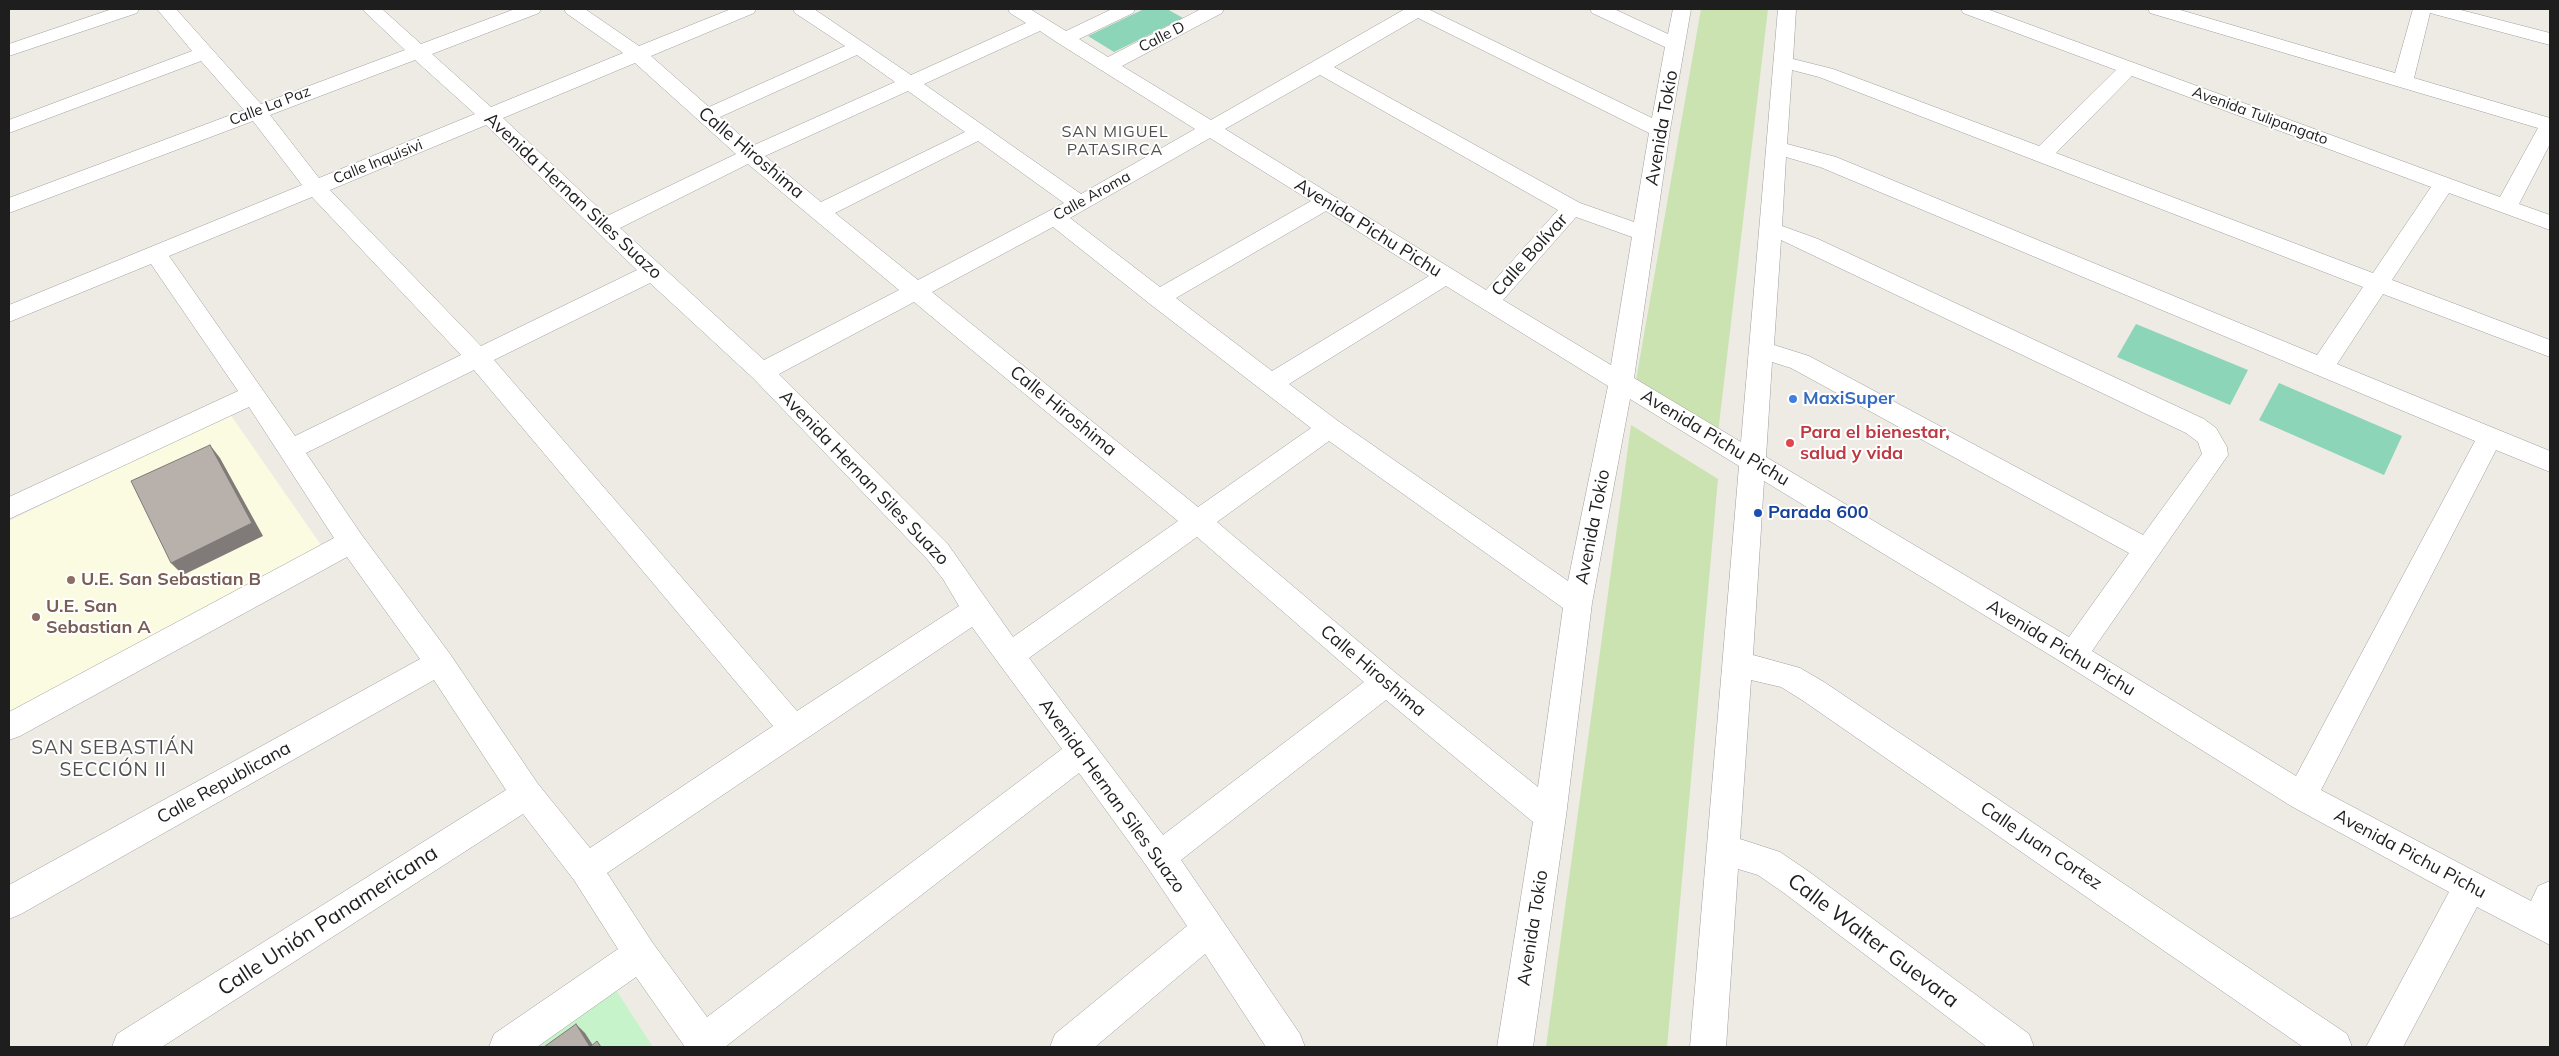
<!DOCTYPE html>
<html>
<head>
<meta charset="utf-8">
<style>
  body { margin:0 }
  #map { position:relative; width:2559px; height:1056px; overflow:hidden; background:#eeebe5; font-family:Mulish,sans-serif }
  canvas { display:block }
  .frame { position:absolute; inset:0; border:10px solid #1e1e1e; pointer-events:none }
</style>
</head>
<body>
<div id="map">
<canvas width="2559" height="1056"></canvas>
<div class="frame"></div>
</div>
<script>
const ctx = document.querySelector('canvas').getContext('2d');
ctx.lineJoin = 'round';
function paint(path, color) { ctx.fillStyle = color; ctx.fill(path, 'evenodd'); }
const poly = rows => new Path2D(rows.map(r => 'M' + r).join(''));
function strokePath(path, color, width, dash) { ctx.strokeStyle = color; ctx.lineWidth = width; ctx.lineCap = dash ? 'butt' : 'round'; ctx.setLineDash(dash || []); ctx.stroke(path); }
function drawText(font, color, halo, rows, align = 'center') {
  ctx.font = font + ' Mulish,sans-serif'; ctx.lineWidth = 4; ctx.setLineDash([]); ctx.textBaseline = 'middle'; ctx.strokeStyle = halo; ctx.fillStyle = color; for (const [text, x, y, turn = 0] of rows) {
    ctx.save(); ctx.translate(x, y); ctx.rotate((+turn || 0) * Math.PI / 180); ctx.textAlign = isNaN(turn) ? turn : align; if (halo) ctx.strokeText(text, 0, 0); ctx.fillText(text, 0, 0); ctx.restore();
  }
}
const education = poly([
  [230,414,321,545,9,712,9,521]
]);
const grass = poly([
  [1701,9,1768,9,1718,433,1635,386],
  [1631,425,1718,479,1667,1047,1546,1047]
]);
const park = poly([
  [614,987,653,1047,530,1047]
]);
const pitch = poly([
  [1144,9,1167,9,1183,18,1114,52,1088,36],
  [2136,324,2248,370,2230,405,2117,357],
  [2279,383,2402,436,2384,475,2259,420]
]);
const minor = poly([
  [112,9,139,9,137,13,9,56,9,44,112,9],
  [157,9,176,9,261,104,405,50,362,9,382,9,421,44,515,9,541,9,539,13,432,54,491,107,623,53,566,13,564,9,585,9,639,46,731,9,756,9,754,13,651,56,709,107,845,46,795,13,793,9,814,9,911,75,1026,23,1010,13,1008,9,1030,9,1066,31,1112,9,1135,9,1133,13,1079,39,1108,57,1201,9,1224,9,1222,13,1122,66,1211,120,1405,9,1428,9,1652,118,1665,47,1592,13,1590,9,1614,9,1668,34,1673,9,1691,9,1670,130,1634,378,1741,442,1778,9,1796,9,1793,59,1833,69,2039,146,2116,70,1963,13,1961,9,1987,9,2500,197,2538,128,2150,13,2148,9,2177,9,2395,73,2413,9,2457,9,2550,33,2550,45,2430,13,2414,78,2550,118,2550,144,2519,204,2550,215,2550,230,2449,193,2392,280,2550,340,2550,357,2383,294,2337,364,2550,451,2550,472,2496,450,2321,790,2531,901,2538,886,2550,881,2550,945,2477,907,2403,1047,2366,1047,2449,892,2291,806,2063,663,1764,481,1753,655,1800,668,1824,682,2347,1034,2352,1047,2303,1047,1802,700,1781,687,1751,680,1740,839,1780,852,1808,871,2029,1034,2034,1047,1987,1047,1784,893,1758,875,1738,869,1726,1047,1690,1047,1739,466,1630,399,1592,603,1566,816,1533,1047,1497,1047,1533,822,1386,700,1181,860,1300,1034,1305,1047,1266,1047,1205,954,1095,1047,1050,1047,1055,1034,1187,926,1148,868,1079,773,725,1047,685,1047,636,977,537,1047,489,1047,494,1034,618,949,574,880,523,814,162,1047,112,1047,117,1034,506,790,434,680,21,914,9,919,9,885,420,659,347,557,20,736,9,740,9,712,334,538,249,407,9,519,9,497,238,391,151,264,9,322,9,305,302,185,253,121,9,213,9,198,244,110,201,61,9,133,9,120,192,51,157,9],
  [1418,18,1649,133,1634,222,1580,203,1334,67,1418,18],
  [1040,31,1058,43,1195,129,1081,194,924,84,1040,31],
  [857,55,895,82,752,146,720,117,857,55],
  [415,60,475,114,319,178,270,115,415,60],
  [635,63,736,154,607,216,503,118,635,63],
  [1792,70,1819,77,2363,287,2317,355,1836,157,1787,144,1792,70],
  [1320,75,1558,210,1486,290,1225,129,1320,75],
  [2132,76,2431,187,2373,273,2056,153,2132,76],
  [908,91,965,132,821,202,765,156,908,91],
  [486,125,637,270,481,346,330,190,486,125],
  [1210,138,1311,201,1160,287,1070,218,1210,138],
  [978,141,1064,203,918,280,835,213,978,141],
  [1786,157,1820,167,2475,441,2296,776,2092,651,2228,455,2227,447,2216,428,2204,419,1818,239,1782,226,1786,157],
  [748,164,899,290,764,360,620,228,748,164],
  [312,197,461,355,295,436,169,256,312,197],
  [1326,211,1429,276,1272,371,1176,298,1326,211],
  [1576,217,1632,237,1611,365,1503,300,1576,217],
  [1053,227,1150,304,1311,428,1198,507,932,292,1053,227],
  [1781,240,2186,433,2198,442,2202,454,2143,535,1809,356,1774,345,1781,240],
  [650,283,753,378,927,559,943,579,959,606,797,711,494,360,650,283],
  [1446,286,1608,386,1568,581,1338,421,1289,384,1446,286],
  [914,302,1178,521,1013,637,947,543,779,374,914,302],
  [1772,362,1791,368,2129,553,2069,637,1766,457,1772,362],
  [474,370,773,726,590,848,538,784,450,654,361,534,306,453,474,370],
  [1329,441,1563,608,1538,787,1397,674,1217,522,1329,441],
  [1197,537,1364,682,1163,835,1029,658,1197,537],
  [972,627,1062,749,707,1017,652,942,607,873,972,627]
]);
const shadedWall = poly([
  [210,445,220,458,263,536,183,575,171,563],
  [576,1024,585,1033,594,1047,590,1047]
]);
const building = poly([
  [210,445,252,523,171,563,131,481,210,445],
  [576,1024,590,1047,597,1041,601,1047,544,1047,576,1024]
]);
const markers = [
  [1793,399,5,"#3f7fe0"],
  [1790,443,5,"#e0444e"],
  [1758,513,5,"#1a4fb4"],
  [71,580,5,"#8d6e63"],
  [36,617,5,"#8d6e63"]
];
const farStreetnames = [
  ["Calle D",1162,37,-27],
  ["Calle La Paz",270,106,-21],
  ["Avenida Tulipangato",2260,116,20],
  ["Calle Inquisivi",378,162,-22],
  ["Calle Aroma",1092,196,-29]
];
const farNeighbourhoodnames = [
  ["SAN MIGUEL",1115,132],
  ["PATASIRCA",1115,150]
];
const streetNames = [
  ["Avenida Tokio",1662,128,-80],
  ["Calle Hiroshima",751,153,40],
  ["Avenida Hernan Siles Suazo",573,196,43],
  ["Avenida Pichu Pichu",1368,228,32],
  ["Calle Bolívar",1530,255,-48],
  ["Calle Hiroshima",1063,411,39],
  ["Avenida Pichu Pichu",1715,438,31],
  ["Avenida Hernan Siles Suazo",864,478,46],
  ["Avenida Tokio",1593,527,-79],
  ["Avenida Pichu Pichu",2061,648,31],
  ["Calle Hiroshima",1373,671,40],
  ["Calle Republicana",224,783,-29],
  ["Avenida Hernan Siles Suazo",1112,796,54],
  ["Calle Juan Cortez",2041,846,34],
  ["Avenida Pichu Pichu",2410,854,28],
  ["Avenida Tokio",1533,928,-81]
];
const shopNames = [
  ["MaxiSuper",1803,399]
];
const healthNames = [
  ["Para el bienestar,",1800,433],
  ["salud y vida",1800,454]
];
const transitNames = [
  ["Parada 600",1768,513]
];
const educationNames = [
  ["U.E. San Sebastian B",81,580],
  ["U.E. San",46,607],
  ["Sebastian A",46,628]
];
const neighbourhoodNames = [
  ["SAN SEBASTIÁN",113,748],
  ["SECCIÓN II",113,770]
];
const nearStreetnames = [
  ["Calle Unión Panamericana",328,921,-33],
  ["Calle Walter Guevara",1873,941,37]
];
paint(education, '#fbfbe1');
paint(grass, '#cae3b1');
paint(park, '#c7f3ca');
paint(pitch, '#8cd5b8');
strokePath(minor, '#9f9f9f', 1);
paint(minor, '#fff');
paint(shadedWall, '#807b78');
paint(building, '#b7b0ab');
strokePath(building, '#807b78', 1);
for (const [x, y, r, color] of markers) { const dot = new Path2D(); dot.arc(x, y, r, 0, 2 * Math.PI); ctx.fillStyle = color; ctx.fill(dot); strokePath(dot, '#fff', 2); }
drawText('15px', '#1e1e1e', '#fff', farStreetnames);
ctx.letterSpacing = '1px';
drawText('16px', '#515151', '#fff', farNeighbourhoodnames);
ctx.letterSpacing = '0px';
drawText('18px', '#1e1e1e', '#fff', streetNames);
drawText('bold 18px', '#366cbe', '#fff', shopNames, 'left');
drawText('bold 18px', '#be3a42', '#fff', healthNames, 'left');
drawText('bold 18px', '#164399', '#fff', transitNames, 'left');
drawText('bold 18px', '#785e54', '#fff', educationNames, 'left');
ctx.letterSpacing = '1px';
drawText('19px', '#515151', '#fff', neighbourhoodNames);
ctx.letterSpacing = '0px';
drawText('21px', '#1e1e1e', '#fff', nearStreetnames);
</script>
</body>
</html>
